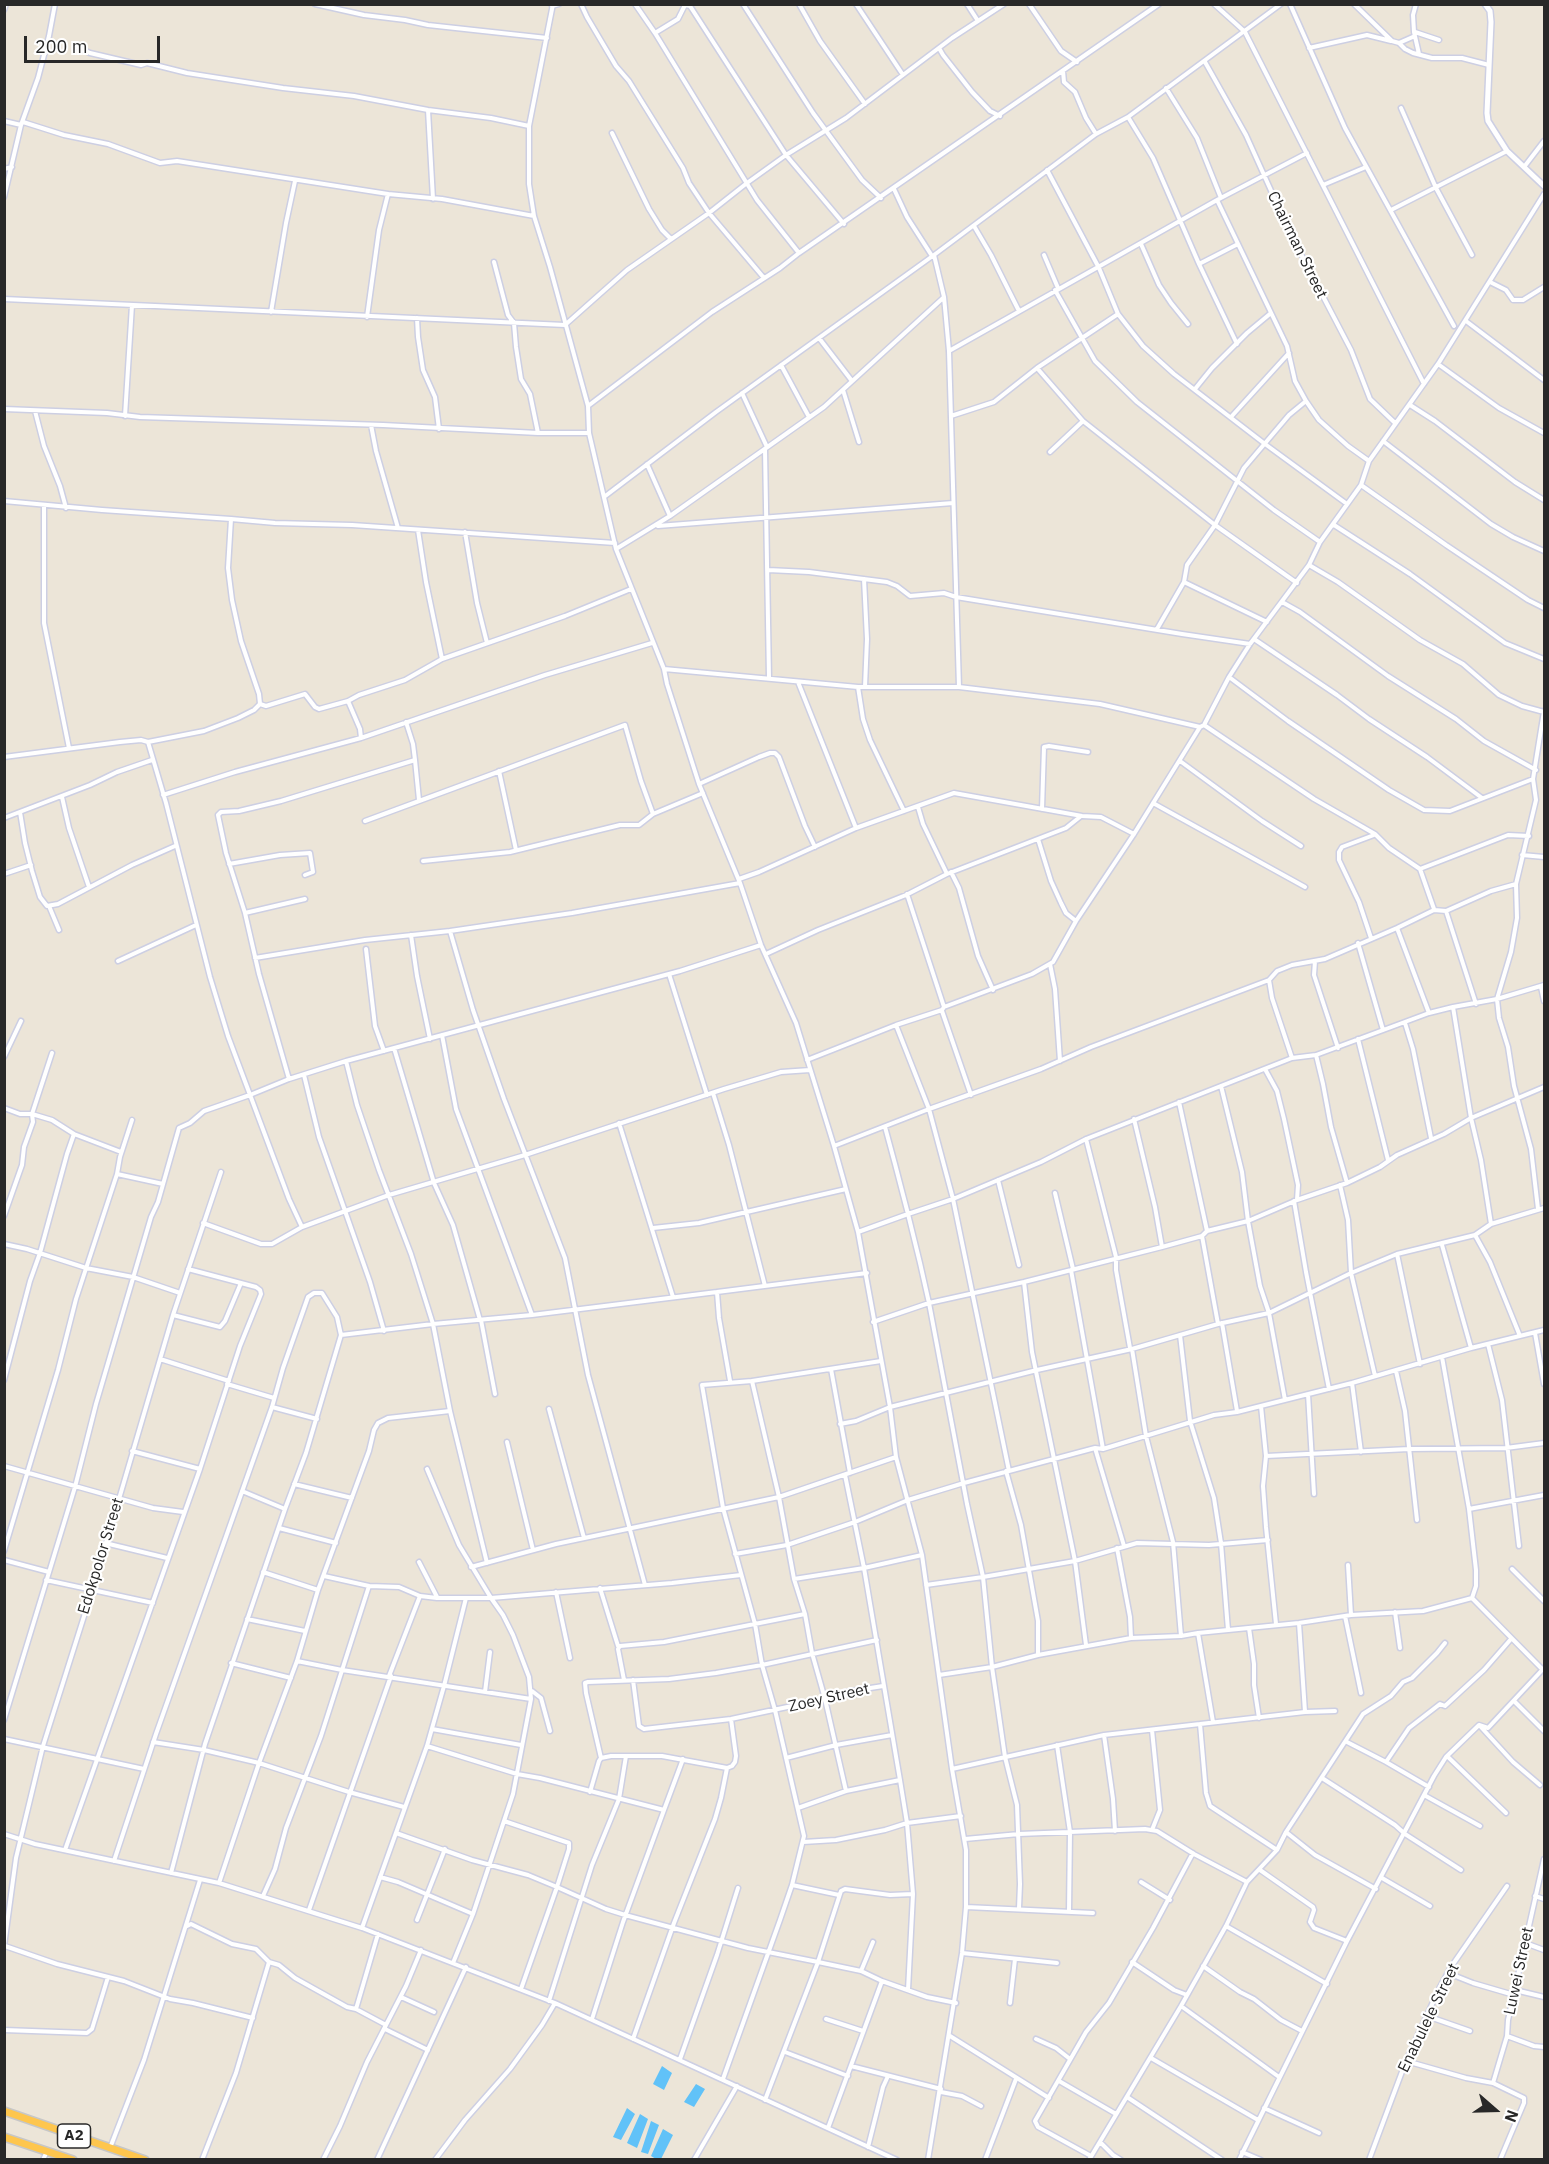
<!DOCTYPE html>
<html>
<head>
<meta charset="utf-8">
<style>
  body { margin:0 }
  #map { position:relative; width:1549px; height:2164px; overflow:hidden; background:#ece5d8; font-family:"IBM Plex Sans",sans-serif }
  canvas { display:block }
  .frame { position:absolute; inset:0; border:6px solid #282828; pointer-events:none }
  .north { position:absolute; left:1465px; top:2080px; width:60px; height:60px; -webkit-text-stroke:4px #fff; paint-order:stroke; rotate:110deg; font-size:16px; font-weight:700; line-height:24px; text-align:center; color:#282828 }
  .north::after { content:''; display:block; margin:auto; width:21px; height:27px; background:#282828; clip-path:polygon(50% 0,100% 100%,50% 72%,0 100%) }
  .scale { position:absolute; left:24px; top:36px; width:136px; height:27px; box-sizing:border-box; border:3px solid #282828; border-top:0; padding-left:8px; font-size:18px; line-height:21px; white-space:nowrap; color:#282828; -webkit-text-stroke:4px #fff; paint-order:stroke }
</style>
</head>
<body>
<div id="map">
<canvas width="1549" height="2164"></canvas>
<div class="frame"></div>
<div class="north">N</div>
<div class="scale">200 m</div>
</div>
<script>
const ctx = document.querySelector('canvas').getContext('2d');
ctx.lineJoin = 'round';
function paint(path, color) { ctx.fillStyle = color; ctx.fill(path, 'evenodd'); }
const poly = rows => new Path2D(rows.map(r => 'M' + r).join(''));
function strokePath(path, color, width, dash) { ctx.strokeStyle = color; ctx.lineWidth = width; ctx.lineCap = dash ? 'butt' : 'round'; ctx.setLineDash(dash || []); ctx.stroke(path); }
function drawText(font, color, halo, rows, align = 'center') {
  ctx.font = font + ' "IBM Plex Sans",sans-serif'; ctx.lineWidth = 4.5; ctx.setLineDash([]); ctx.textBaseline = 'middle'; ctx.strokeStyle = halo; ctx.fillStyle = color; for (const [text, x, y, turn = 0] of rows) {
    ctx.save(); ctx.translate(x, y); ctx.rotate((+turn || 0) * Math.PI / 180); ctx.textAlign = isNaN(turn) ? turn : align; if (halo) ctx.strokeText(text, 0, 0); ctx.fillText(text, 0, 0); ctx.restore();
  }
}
const water = poly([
  [662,2066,672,2073,664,2090,653,2084],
  [696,2084,705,2089,694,2107,684,2102],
  [627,2108,635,2114,621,2140,613,2137],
  [640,2114,648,2119,637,2148,627,2143],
  [651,2121,659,2125,648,2154,641,2152],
  [663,2129,673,2135,661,2159,656,2159,651,2156]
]);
const minor = poly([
  [315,4,364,15,405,20,428,25,547,38],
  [553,4,529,126,529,184,534,216,550,267,588,406,589,433,616,549,664,669,667,684,699,784,740,883,761,945,796,1023,834,1146,858,1232,890,1407,896,1457,922,1555,952,1769,966,1850,966,1907,962,1953,928,2160],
  [581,4,587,17,616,66,629,81,683,168,689,183,709,213,764,278],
  [635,4,655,33,678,19,685,5,690,6,786,155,844,224],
  [743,4,813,113,862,180,881,198],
  [799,4,820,41,865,104],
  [856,4,903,75],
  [967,4,978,21],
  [1029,4,1061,51,1077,62],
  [1214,4,1245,32,1248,38,1424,384],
  [1290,4,1345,128,1454,326],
  [1354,4,1392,41,1399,43,1405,49,1413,53,1432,58,1462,58,1489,65],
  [1416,4,1413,15,1414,32,1419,54],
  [552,6,559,4],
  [4,10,6,4],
  [1415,32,1439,40],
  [655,33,757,200,799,253],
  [1399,43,1415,36],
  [77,47,90,53,141,65,147,63,187,73,283,88,354,96,428,110,491,118,529,126],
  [939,48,943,55,972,92,990,111,1000,116],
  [1309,48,1367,35,1391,41],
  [1205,62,1246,135,1291,235,1351,350,1370,399,1395,423],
  [1063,71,1064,82,1075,92,1086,118,1096,134],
  [1166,88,1197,138,1221,198],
  [1401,108,1436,188,1472,255],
  [428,110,433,199],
  [1128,117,1153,158,1199,264,1237,344],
  [4,121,21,125],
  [23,122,64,135,108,144,160,163,177,161,388,194,442,199,534,216],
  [612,133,649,209,662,230,671,239],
  [1524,167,1544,141],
  [4,169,12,167],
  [1047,170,1099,268,1118,314,1143,346,1174,374,1265,444,1347,504],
  [1323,185,1366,167],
  [894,189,907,217,932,256],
  [4,197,21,125,38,78,49,36,55,4],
  [1391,210,1507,151],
  [974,226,991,255,1019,311],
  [1141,244,1159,285,1171,303,1188,324],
  [934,255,944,297,949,351,959,687],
  [1044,255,1058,288],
  [494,262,508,315,514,323,516,347,521,379,530,394,538,433],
  [1199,264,1238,244],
  [1490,282,1506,290,1513,300,1523,300,1544,287],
  [1055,290,1095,361,1137,402,1274,510,1320,542],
  [4,299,565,325,627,270,709,213,747,183,786,155,846,118,952,38,1004,4],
  [271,312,286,223,295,181],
  [367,317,379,230,388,194],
  [417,318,418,337,423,370,435,397,439,429],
  [1466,321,1544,380],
  [819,338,852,381],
  [949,351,1217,200,1307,153],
  [1438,364,1499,408,1544,433],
  [781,365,809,417],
  [1037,368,1083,421,1215,525,1297,583],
  [1195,389,1212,368,1247,333,1271,313],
  [843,390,859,442],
  [742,393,767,447],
  [1306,401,1319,420,1348,446,1369,461],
  [1410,405,1435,421,1515,482,1544,500],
  [588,406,712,312,780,268,799,253,1159,4],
  [4,409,107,413,140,417,383,425,538,433,589,433],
  [35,411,44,446,60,486,66,508],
  [125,416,132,305],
  [951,416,994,402,1037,368,1118,314],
  [1231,417,1289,353],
  [371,425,376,451,398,528],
  [1383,441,1491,524,1513,537,1544,551],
  [765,449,769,678],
  [1050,452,1083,421],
  [647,464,670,516],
  [1361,485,1446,545,1528,600,1544,608],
  [604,497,716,412,934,255,1096,134,1128,117,1281,4],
  [4,501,102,510,231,519,228,568,232,600,241,641,259,694,260,704,254,710,238,718,204,731,148,742],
  [44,506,44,623,69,748],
  [231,519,275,523,352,525,615,543],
  [1334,525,1410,574,1505,643,1544,659],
  [658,526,953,503],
  [418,530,426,582,442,659,565,616,631,589],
  [465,532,477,603,487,643],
  [616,549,670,516,824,407,943,298],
  [1309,565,1338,582,1420,640,1463,664,1499,695,1522,706,1544,712],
  [768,570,809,572,887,582,897,586,910,596,944,593,956,597,1182,634,1250,644],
  [864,579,867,639,865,687],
  [1184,582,1267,622],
  [1282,602,1300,612,1388,676,1456,719,1484,741,1536,770],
  [1157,629,1184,582,1187,565,1215,525,1244,468,1289,415,1306,401,1295,381,1287,346,1217,200],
  [1254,639,1337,695,1369,719,1427,757,1482,798],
  [664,669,858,687,959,687,1100,704,1200,727],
  [1229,677,1288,721,1389,790,1424,810,1450,811,1533,779],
  [798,682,856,828],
  [858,687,863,719,870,740,904,811],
  [348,701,360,729,361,738],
  [260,704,266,706,305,694,315,707,319,709,348,701,359,695,405,680,442,659],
  [406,722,413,744,415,760],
  [1204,725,1314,799,1375,834,1389,848,1420,869],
  [4,757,120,742,141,740,148,742,166,803,210,977,228,1036,289,1199,302,1227],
  [1180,761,1262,821,1301,846],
  [499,771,516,850],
  [699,784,759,757,770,753,775,753,779,757,805,826,815,847],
  [163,795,235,772,361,738,545,675,652,643],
  [62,797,69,828,89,887],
  [1153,803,1305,887],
  [918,807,923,824,947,874],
  [1042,809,1044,747,1049,746,1088,752],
  [20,812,25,843,32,871,40,897,47,906,58,904,132,865,175,846],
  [4,818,90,785,117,772,152,760],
  [365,821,625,725,641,781,653,814],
  [1038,839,1051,881,1061,903,1066,913,1076,921],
  [1522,855,1544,857],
  [423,861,510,852,620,825,639,825,653,814,703,793],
  [229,864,280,855,310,853,313,872,305,875],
  [951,872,959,888,978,956,993,990],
  [4,874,31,865],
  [739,879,759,872,856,828,954,793,1082,816,1101,817,1134,834],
  [907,894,944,1007],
  [49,906,59,930],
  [1434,909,1420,869,1508,835,1529,836],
  [1446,911,1491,891,1516,884],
  [245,913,305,899],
  [1397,928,1429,1013],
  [450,931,473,1010,504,1099,565,1258,588,1375,645,1585],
  [411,935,417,976,430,1039],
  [1371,938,1359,902,1339,860,1339,852,1342,847,1374,835],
  [1358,943,1383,1030],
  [366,949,375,1026,384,1051],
  [766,954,818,930,906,895,947,874,1066,828,1081,816],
  [255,958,365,940,450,931,572,913,740,883],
  [118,961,196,925],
  [1315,961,1314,975,1338,1048],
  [1050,964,1055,989,1060,1061],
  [669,974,707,1095],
  [1541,987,1544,1001],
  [1453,1007,1497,999,1544,985],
  [942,1011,971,1095],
  [1405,1023,1413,1049,1431,1138],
  [896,1025,929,1109,953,1199,1009,1471],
  [442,1035,456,1109,532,1315],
  [1358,1039,1388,1160],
  [394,1048,434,1183,453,1225,480,1320],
  [1316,1055,1323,1084,1331,1127,1347,1183],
  [4,1057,21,1021],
  [1292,1058,1272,998,1269,980,1277,971,1292,965,1325,959,1397,928,1434,910,1446,911,1476,1004],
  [807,1060,896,1025,942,1010,944,1007,1032,974,1053,962,1076,921,1134,834,1200,727,1204,725,1229,677,1250,644,1309,565,1320,542,1361,485,1369,461,1438,364,1544,194],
  [1265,1069,1277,1091,1284,1119,1298,1185,1297,1200],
  [304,1075,319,1137,370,1282,384,1331],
  [289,1079,259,974,245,913,226,853,218,815,221,812,239,811,281,801,415,760,419,800],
  [1221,1086,1242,1172,1248,1221,1260,1286,1269,1313,1285,1400],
  [713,1093,729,1145,765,1286],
  [1179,1102,1207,1231],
  [4,1108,20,1114,32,1114,52,1053],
  [1134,1119,1155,1207,1162,1247],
  [619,1123,673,1297],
  [1086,1139,1116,1257,1116,1270,1130,1348],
  [834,1146,929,1109,1041,1069,1091,1047,1269,980],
  [117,1174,163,1184],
  [998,1180,1019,1265],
  [1340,1185,1348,1220,1351,1273,1375,1376],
  [1055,1193,1073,1269],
  [1294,1201,1306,1272,1329,1389],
  [1538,1209,1531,1149,1514,1086,1508,1047,1499,1018,1497,999,1511,952,1517,918,1516,884,1536,800,1533,779,1544,711],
  [4,1216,22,1165,24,1147,33,1122,32,1114,52,1120,74,1134],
  [203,1223,261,1244,272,1244,302,1227,389,1195,525,1155,724,1089,781,1072,810,1070],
  [1491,1224,1481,1160,1471,1118,1544,1087],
  [653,1228,699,1223,846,1189],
  [858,1232,908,1214,953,1199,1041,1162,1086,1139,1292,1058,1316,1055,1429,1013,1453,1007,1471,1118,1444,1134,1397,1155,1380,1167,1347,1183,1297,1200,1248,1221,1207,1231,1202,1236,1162,1247,1024,1282,929,1303,920,1263,908,1214,895,1164,885,1127],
  [1475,1235,1490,1262,1520,1336],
  [1202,1236,1218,1324],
  [4,1244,27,1249,86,1268,133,1277,180,1293],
  [1442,1245,1471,1348],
  [40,1253,67,1154,74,1134,121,1152],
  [1397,1254,1420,1364],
  [1071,1270,1103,1449],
  [1024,1282,1032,1352,1075,1561,1086,1645],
  [717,1292,867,1273],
  [173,1315,220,1327,225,1321,241,1283],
  [481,1320,495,1394],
  [873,1322,929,1303,967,1504,983,1577,1075,1561,1137,1543,1209,1545,1268,1540],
  [1222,1323,1237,1411],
  [1535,1333,1544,1384],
  [1180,1335,1190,1421,1214,1498,1221,1543,1228,1630],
  [1488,1344,1502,1400,1519,1546],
  [1132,1349,1146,1436,1173,1542,1181,1636],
  [160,1359,229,1381],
  [831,1369,850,1473],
  [1396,1371,1405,1411,1417,1520],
  [4,1380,30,1281,40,1253],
  [752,1381,779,1497,794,1579,805,1614,812,1653,825,1699,846,1791],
  [1352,1383,1361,1452],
  [227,1384,274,1398],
  [1308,1394,1314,1494],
  [1261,1406,1266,1456,1409,1449,1506,1448,1544,1443],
  [272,1407,317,1419],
  [549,1409,584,1538],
  [450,1411,487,1563],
  [840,1424,856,1421,890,1407,1037,1370,1132,1349,1218,1324,1269,1313,1351,1273,1397,1254,1475,1235,1491,1224,1544,1208],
  [507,1442,533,1550],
  [1095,1448,1124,1546],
  [132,1451,200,1469],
  [1266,1456,1263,1486,1266,1527,1276,1624],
  [4,1466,153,1508,183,1512],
  [427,1469,459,1545,491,1598,672,1583,741,1575],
  [1006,1471,1021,1525,1038,1621,1038,1655],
  [845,1475,864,1568,900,1780,907,1823,913,1894,890,1895,845,1889,841,1891,818,1962,861,1971,882,1981,927,1997,956,2003],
  [294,1484,352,1498],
  [242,1491,285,1509],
  [1469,1509,1544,1495],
  [279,1528,336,1543],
  [105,1543,167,1558],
  [1117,1548,1130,1617,1131,1638],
  [4,1551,58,1370,76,1299,117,1174,120,1157,132,1120],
  [735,1554,787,1545,855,1522,908,1500,964,1483,1095,1448,1103,1449,1214,1415,1237,1412,1352,1383,1471,1348,1544,1330],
  [4,1560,49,1572],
  [419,1562,437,1597],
  [1348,1565,1351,1615],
  [471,1567,556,1544,779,1497,896,1457],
  [1512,1569,1544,1601],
  [263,1572,318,1590],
  [324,1576,369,1586],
  [794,1579,864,1568,922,1555],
  [46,1580,153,1603],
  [926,1585,983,1577,992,1667,1005,1757,1017,1805,1020,1884,1019,1908],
  [600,1588,618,1646],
  [556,1592,570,1658],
  [1472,1598,1543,1670],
  [1395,1612,1400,1648],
  [1345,1616,1361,1693],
  [247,1619,305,1631],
  [1249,1628,1254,1664,1254,1685,1259,1718],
  [1198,1633,1213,1722],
  [297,1661,342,1670,531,1699,513,1794,473,1914,453,1963],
  [231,1663,291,1678],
  [939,1675,992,1667,1038,1655,1131,1638,1181,1636,1198,1633,1299,1623,1351,1615,1423,1611,1472,1598,1476,1586,1476,1570,1469,1509,1442,1357],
  [389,1676,420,1596],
  [624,1680,618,1649,620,1646,664,1642,805,1614],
  [633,1680,639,1726,644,1729,731,1719,825,1699,845,1692,883,1686],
  [532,1691,541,1698,550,1731],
  [485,1692,490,1652],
  [1515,1702,1544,1731],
  [1305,1712,1335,1711],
  [4,1720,75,1487,96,1404,151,1217,158,1202,179,1128,190,1123,204,1111,250,1095,289,1079,346,1061,680,971,761,945],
  [1200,1724,1206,1793,1210,1806,1277,1850],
  [1480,1726,1513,1762,1540,1785],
  [432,1729,521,1745],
  [1104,1735,1113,1799,1115,1831],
  [4,1739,144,1769],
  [153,1742,204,1750,259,1763,349,1792,404,1807],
  [1347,1742,1386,1762],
  [1057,1745,1070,1832,1069,1911],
  [427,1746,517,1774,540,1778,664,1810,623,1922,592,2019],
  [1448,1757,1506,1813],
  [601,1758,586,1693,585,1683,588,1682,669,1679,716,1673,762,1665,877,1640],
  [786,1758,836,1745,892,1735],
  [952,1769,1104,1735,1305,1712,1299,1623],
  [1322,1778,1395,1825,1405,1834,1461,1870],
  [1429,1787,1386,1762,1409,1728,1440,1704,1445,1706,1484,1670,1511,1639],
  [590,1792,599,1761,601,1758,611,1756,662,1756,727,1768,732,1766,735,1762,736,1756,731,1719],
  [1424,1795,1480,1826],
  [798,1808,846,1791,900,1780],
  [664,1810,683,1759],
  [504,1821,569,1843,569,1849,557,1887,606,1909,625,1915,748,1948,818,1962,765,2100],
  [1152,1830,1160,1810,1152,1730],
  [1286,1832,1315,1855,1376,1889],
  [396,1833,472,1860,528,1875,557,1887,521,1989],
  [4,1834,35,1844,219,1883,362,1928,555,2003,897,2160],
  [965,1839,1019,1834,1145,1829,1157,1831,1194,1854,1247,1882],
  [803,1842,836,1840,885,1830,907,1823,961,1816],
  [65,1850,200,1469,240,1346,261,1294,260,1290,256,1287,188,1269],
  [114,1861,156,1734,272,1407,283,1368,308,1297,314,1293,322,1293,337,1317,341,1335,433,1324,532,1315,717,1292,719,1318,730,1381],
  [1260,1870,1313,1907,1314,1910,1310,1922,1314,1928,1347,1941],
  [171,1873,205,1744,285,1509,306,1453,341,1335],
  [380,1877,398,1882,473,1914],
  [1382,1878,1430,1906],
  [1141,1882,1170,1900],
  [219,1883,259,1763,297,1661,318,1590,369,1451,374,1430,378,1423,388,1418,450,1411,433,1324,411,1254,379,1170,357,1105,346,1061],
  [792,1885,839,1895],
  [263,1896,275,1869,286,1828,321,1736,369,1586,399,1587,420,1596,437,1598,491,1598,503,1615,513,1635,529,1677,531,1699],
  [1535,1896,1544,1899],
  [966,1907,1093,1913],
  [309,1910,391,1676],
  [417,1920,445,1849],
  [187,1926,191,1924,232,1944,256,1949,269,1962],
  [1226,1926,1327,1984],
  [362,1928,427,1746,444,1686,466,1598],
  [378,1934,356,2009,386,2025],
  [1525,1943,1544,1950],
  [4,1946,16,1858,43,1746,92,1591,173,1315,221,1172],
  [5,1946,57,1964,124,1981,170,1999,193,2003,253,2018],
  [962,1953,1057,1963],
  [1132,1962,1174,1990,1187,1995],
  [1203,1966,1240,1992,1254,1999,1281,2020,1302,2031],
  [861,1971,873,1942],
  [1448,1973,1473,1983,1514,1995],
  [908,1990,913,1894],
  [1515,1990,1544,1997],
  [401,1997,434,2012],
  [549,2001,592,1865,619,1799,626,1756],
  [1010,2003,1015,1959],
  [1181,2006,1279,2077],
  [1427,2016,1470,2031],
  [826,2019,863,2031],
  [385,2029,428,2050],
  [4,2030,87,2033,92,2029,108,1977],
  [950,2036,1049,2098],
  [1507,2036,1534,2046,1544,2047],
  [633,2039,674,1923,715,1819,721,1798,727,1768],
  [1036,2039,1056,2048,1070,2059],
  [785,2052,848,2076],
  [1151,2058,1258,2120],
  [680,2059,717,1955,738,1888],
  [1406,2061,1466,2078,1493,2083,1524,2098,1524,2103,1500,2160],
  [851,2066,941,2089],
  [723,2079,780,1920,792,1885,804,1836,775,1710,762,1665,755,1624,723,1508,702,1385,752,1381,881,1361],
  [1059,2081,1116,2114],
  [1493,2083,1507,2036,1508,2020,1544,1859],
  [941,2092,962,2096,981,2106],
  [1127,2097,1222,2160],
  [1264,2108,1319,2133],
  [828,2128,882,1981],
  [1100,2142,1113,2155,1121,2160],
  [868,2147,883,2087,888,2076],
  [110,2148,144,2060,200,1880],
  [1242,2152,1261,2160],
  [1091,2156,1038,2127,1035,2121,1086,2032,1109,2003,1153,1928,1193,1853],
  [43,2160,47,2151],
  [202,2160,236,2073,269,1962,279,1965,295,1978,347,2007,356,2009],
  [323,2160,340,2126,367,2062,406,1986,421,1950],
  [377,2160,466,1967],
  [435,2160,465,2120,510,2069,542,2025,555,2003],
  [694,2160,737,2086],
  [985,2160,1016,2079],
  [1089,2160,1181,2006,1226,1926,1247,1882,1277,1850,1286,1832,1363,1714,1391,1696,1403,1682,1412,1678,1437,1653,1445,1643],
  [1239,2160,1347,1941,1434,1776,1446,1757,1479,1725,1488,1728,1544,1668],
  [1369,2160,1406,2061,1439,1989,1451,1967,1507,1886]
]);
const tertiary = poly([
  [1485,4,1490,11,1491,22,1487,113,1488,121,1507,151,1544,186]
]);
const trunk = poly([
  [4,2111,145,2160],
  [4,2137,73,2160]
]);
const shields = [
  [74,2136,33]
];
const shieldNames = [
  ["A2",74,2136]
];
const streetNames = [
  ["Chairman Street",1297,245,64],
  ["Edokpolor Street",101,1556,-73],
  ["Zoey Street",829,1698,-13],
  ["Luwei Street",1519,1971,-78],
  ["Enabulele Street",1429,2018,-64]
];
paint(water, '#61c2f8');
strokePath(minor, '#cdcfe3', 7);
strokePath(tertiary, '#cdcfe3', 8);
strokePath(trunk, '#c7c7c7', 10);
strokePath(minor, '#fff', 4);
strokePath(tertiary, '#fff', 5);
strokePath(trunk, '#fec64e', 7);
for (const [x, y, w] of shields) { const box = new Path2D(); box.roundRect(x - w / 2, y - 12, w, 24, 4.5); ctx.fillStyle = '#fff'; ctx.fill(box); strokePath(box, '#282828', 1.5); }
drawText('bold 15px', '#282828', null, shieldNames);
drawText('16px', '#282828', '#fff', streetNames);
</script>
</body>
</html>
